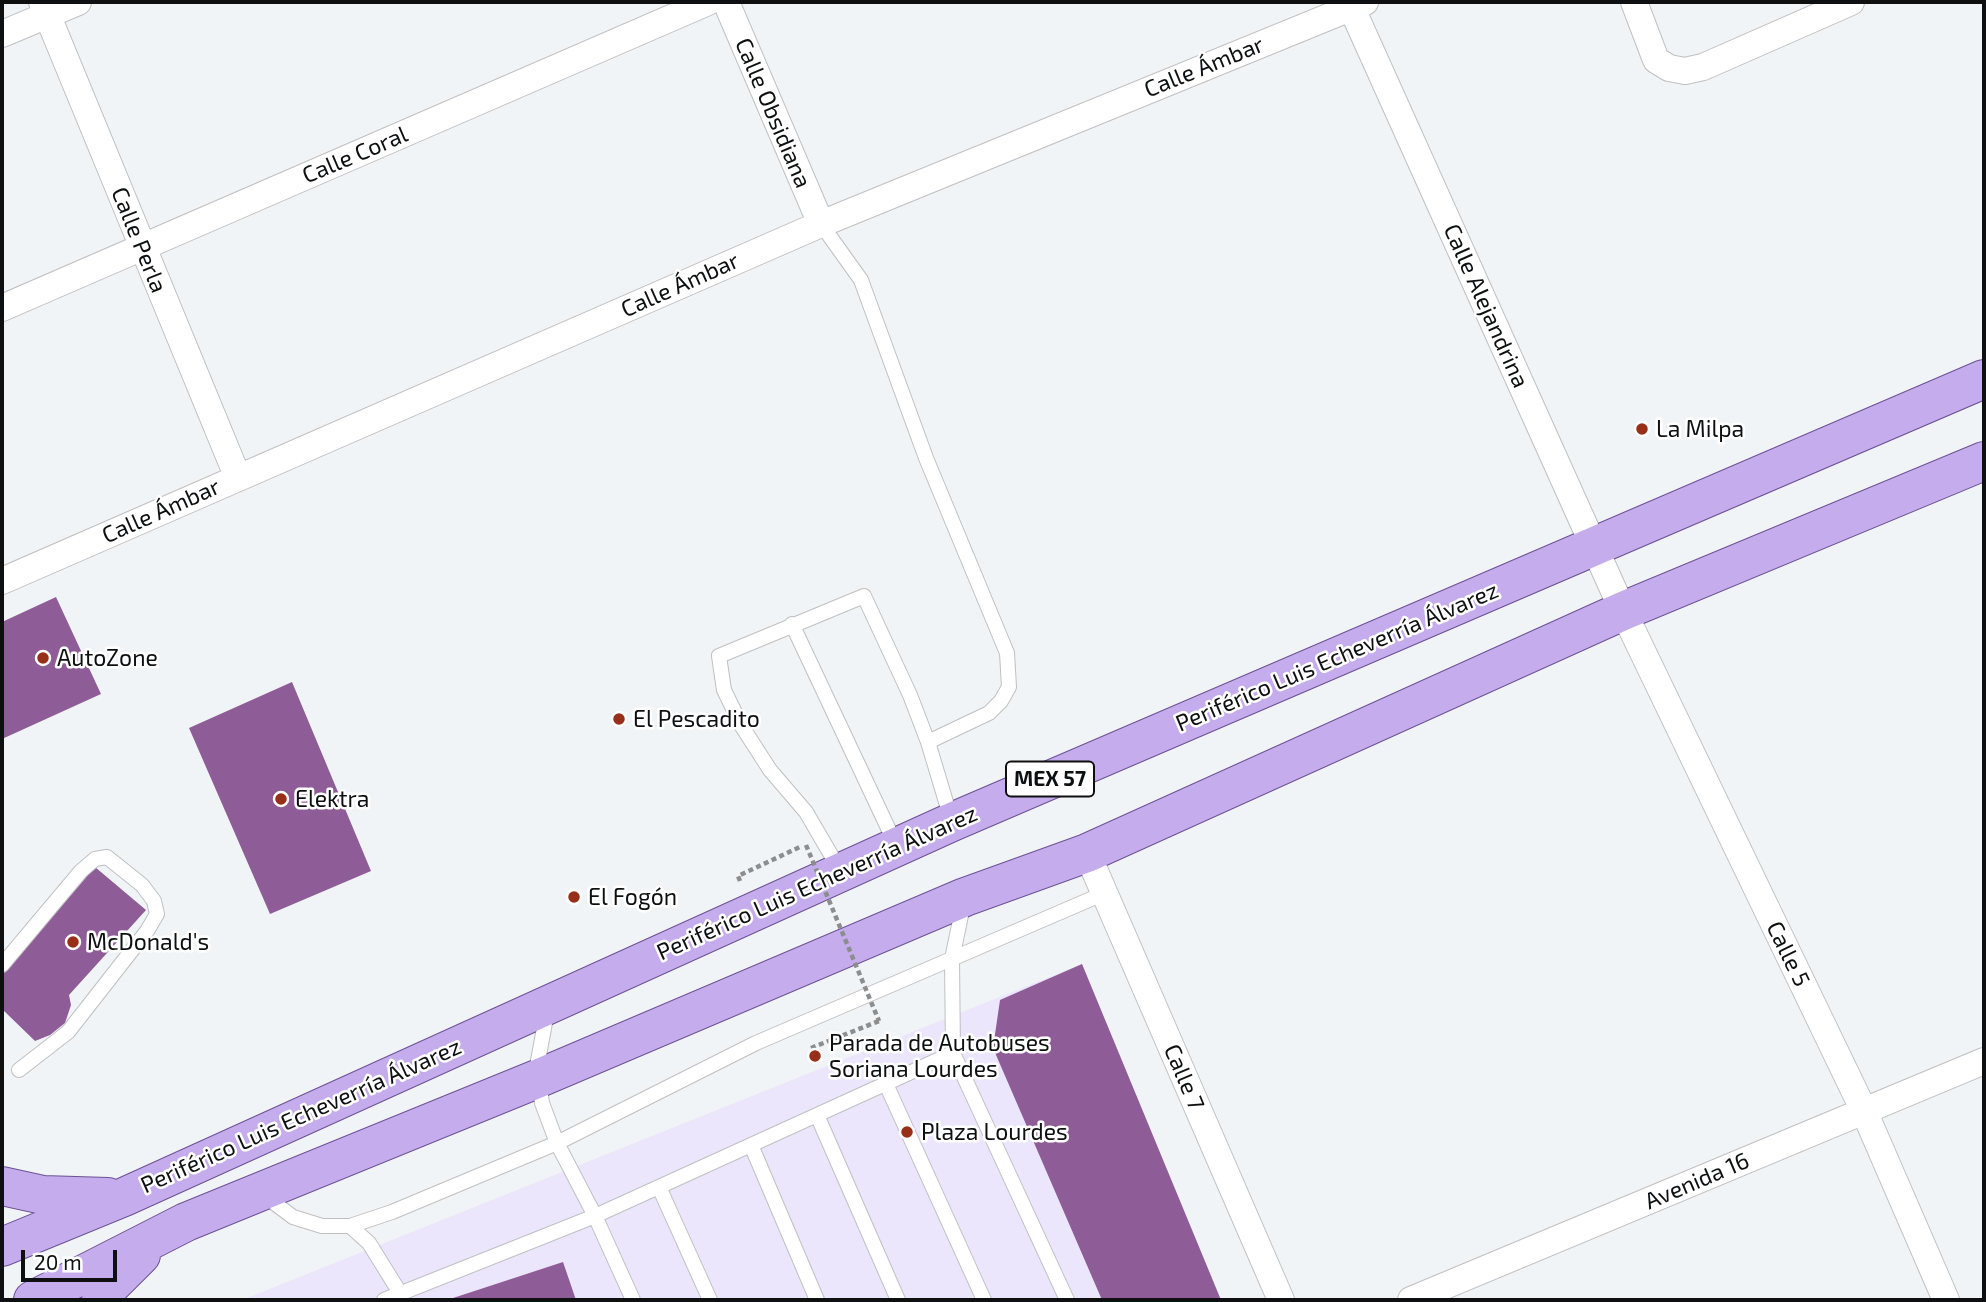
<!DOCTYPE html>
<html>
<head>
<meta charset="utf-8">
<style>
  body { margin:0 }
  #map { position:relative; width:1986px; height:1302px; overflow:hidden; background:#f1f4f6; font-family:"Exo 2",sans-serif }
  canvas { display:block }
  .frame { position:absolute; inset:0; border:4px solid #0e0f10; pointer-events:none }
  .scale { position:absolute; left:21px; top:1250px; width:96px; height:32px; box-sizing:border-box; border:4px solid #0e0f10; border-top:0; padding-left:9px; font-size:21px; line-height:24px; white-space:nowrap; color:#0e0f10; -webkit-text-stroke:5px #fff; paint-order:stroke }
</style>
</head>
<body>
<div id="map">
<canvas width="1986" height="1302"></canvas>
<div class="frame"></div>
<div class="scale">20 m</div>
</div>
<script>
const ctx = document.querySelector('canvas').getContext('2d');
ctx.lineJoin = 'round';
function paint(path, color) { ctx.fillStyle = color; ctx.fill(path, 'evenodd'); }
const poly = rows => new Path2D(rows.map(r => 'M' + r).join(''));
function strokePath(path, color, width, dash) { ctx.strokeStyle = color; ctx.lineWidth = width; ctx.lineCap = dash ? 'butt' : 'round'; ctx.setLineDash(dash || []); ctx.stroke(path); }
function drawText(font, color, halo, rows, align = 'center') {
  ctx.font = font + ' "Exo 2",sans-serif'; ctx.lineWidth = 5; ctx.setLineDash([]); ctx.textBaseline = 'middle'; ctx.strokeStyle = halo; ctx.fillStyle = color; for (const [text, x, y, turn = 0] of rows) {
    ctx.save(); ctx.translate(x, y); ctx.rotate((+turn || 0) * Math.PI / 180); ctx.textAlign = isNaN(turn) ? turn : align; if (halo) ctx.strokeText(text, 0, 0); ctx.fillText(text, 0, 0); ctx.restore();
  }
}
const commercial = poly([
  [1082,964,1221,1300,242,1300]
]);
const building = poly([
  [56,597,101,694,2,739,2,622],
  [292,682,371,871,270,914,189,728],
  [95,867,146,910,69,995,71,1005,65,1023,50,1035,35,1041,2,1009,2,975],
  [1082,964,1221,1300,1102,1300,993,1048,1000,1000],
  [563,1262,576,1300,447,1300]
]);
const path = poly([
  [740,881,738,876,802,846],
  [811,1048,879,1021]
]);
const lane = poly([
  [821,224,861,280,926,458,1007,653,1009,687,1001,701,989,713,928,742],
  [792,624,896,845],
  [841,872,806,812,770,770,741,725,724,690,719,656,864,596,910,695,928,742,952,822],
  [2,965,81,871,95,859,107,857,142,885,154,901,157,914,147,931,68,1032,19,1070],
  [547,1012,537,1066,542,1103,557,1143,595,1216,633,1300],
  [953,1053,952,959,964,901],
  [886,1084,984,1300],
  [817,1115,898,1300],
  [751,1145,817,1300],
  [659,1187,710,1300],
  [265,1196,293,1217,322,1226,350,1226,392,1212,557,1143,756,1043,1105,893],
  [350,1226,369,1243,400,1293],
  [384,1300,595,1216,953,1053,1067,1300]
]);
const street = poly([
  [42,2,238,478],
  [726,2,821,224],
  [1349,2,1623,611,1864,1111,1946,1300],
  [1634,2,1656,60,1669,68,1685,71,1703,67,1851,2],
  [2,34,78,2],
  [2,308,708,2],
  [2,581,821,224,1365,2],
  [1087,853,1281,1300],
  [1411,1300,1984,1061]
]);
const primary = poly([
  [2,1186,43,1195,108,1197],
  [2,1247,124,1197,952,822,1984,379],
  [33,1300,186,1222,537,1079,965,897,1087,853,1623,611,1984,461],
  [101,1300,106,1290,141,1255]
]);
const pathBridge = poly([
  [806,845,879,1021]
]);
const markers = [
  [1642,429,7,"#983019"],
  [43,658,7,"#983019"],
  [619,719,7,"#983019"],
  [281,799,7,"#983019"],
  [574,897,7,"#983019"],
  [73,942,7,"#983019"],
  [815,1056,7,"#983019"],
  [907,1132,7,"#983019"]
];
const shields = [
  [1050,779,88]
];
const shieldNames = [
  ["MEX 57",1050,779]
];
const streetNames = [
  ["Calle Ámbar",1204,67,-22],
  ["Calle Obsidiana",773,113,67],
  ["Calle Coral",355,155,-23],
  ["Calle Perla",139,240,68],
  ["Calle Ámbar",680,285,-24],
  ["Calle Alejandrina",1486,306,66],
  ["Calle Ámbar",161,511,-24],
  ["Periférico Luis Echeverría Álvarez",1337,657,-23],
  ["Periférico Luis Echeverría Álvarez",817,883,-24],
  ["Calle 5",1788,954,64],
  ["Calle 7",1184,1077,67],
  ["Periférico Luis Echeverría Álvarez",301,1116,-24],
  ["Avenida 16",1697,1181,-23]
];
const poiNames = [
  ["La Milpa",1656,429],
  ["AutoZone",57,658],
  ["El Pescadito",633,719],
  ["Elektra",295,799],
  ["El Fogón",588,897],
  ["McDonald's",87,942],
  ["Parada de Autobuses",829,1043],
  ["Soriana Lourdes",829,1069],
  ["Plaza Lourdes",921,1132]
];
paint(commercial, '#ebe6fc');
paint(building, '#8e5c96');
strokePath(lane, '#bec0c2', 16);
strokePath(street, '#bec0c2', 28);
strokePath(primary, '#6c5197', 40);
strokePath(path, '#8b8d8f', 4.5, [5, 3.5]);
strokePath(lane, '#fff', 14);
strokePath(street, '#fff', 26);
strokePath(primary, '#c5acec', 38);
strokePath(pathBridge, '#8b8d8f', 4.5, [5, 3.5]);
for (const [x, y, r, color] of markers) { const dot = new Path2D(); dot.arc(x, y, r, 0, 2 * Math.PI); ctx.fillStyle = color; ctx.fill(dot); strokePath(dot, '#fff', 2.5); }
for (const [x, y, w] of shields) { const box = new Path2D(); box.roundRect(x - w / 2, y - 17.5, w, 35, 5); ctx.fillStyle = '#fff'; ctx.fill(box); strokePath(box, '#0e0f10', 2); }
drawText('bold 21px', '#0e0f10', null, shieldNames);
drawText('23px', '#0e0f10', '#fff', streetNames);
drawText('23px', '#0e0f10', '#fff', poiNames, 'left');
</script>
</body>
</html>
